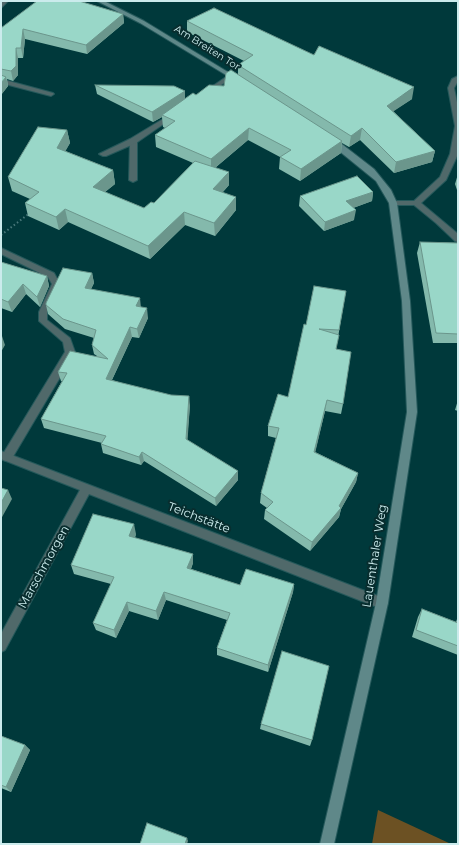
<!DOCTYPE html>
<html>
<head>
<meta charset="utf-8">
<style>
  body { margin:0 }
  #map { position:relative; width:459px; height:845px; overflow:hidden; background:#00393b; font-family:Montserrat,sans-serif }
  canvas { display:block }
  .frame { position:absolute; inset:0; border:2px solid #cbebec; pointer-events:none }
</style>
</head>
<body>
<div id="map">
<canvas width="459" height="845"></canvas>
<div class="frame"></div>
</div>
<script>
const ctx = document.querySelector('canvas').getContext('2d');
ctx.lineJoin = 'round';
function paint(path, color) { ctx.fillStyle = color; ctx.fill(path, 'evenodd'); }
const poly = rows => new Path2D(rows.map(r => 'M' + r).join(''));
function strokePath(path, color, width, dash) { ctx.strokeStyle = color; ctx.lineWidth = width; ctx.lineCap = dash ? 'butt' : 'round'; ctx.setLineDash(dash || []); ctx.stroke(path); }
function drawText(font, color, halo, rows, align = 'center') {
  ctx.font = font + ' Montserrat,sans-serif'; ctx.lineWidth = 4; ctx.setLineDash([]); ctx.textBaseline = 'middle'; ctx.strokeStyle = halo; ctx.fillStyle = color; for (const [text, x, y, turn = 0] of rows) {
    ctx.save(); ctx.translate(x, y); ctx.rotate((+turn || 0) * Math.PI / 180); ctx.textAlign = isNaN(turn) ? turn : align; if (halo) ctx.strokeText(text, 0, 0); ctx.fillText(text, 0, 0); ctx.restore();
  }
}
const green = poly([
  [378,810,451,844,372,844]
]);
const path = poly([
  [1,235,30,213]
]);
const lane = poly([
  [1,79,53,93,54,94,51,96,1,83,1,79],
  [130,139,133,139,137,141,137,180,133,182,129,180,130,139],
  [1,248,54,273,60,284,47,312,47,320,70,338,75,352,11,460,7,461,3,460,2,457,3,454,65,352,63,342,39,321,39,312,52,284,48,277,1,254,1,248]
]);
const street = poly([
  [2,1,8,1,1,8,1,2,2,1],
  [229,75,234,76,208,94,204,94,204,92,229,75],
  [458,76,458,81,454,88,458,107,458,154,446,180,421,203,458,234,458,242,455,241,436,223,414,205,393,205,389,203,393,201,414,201,440,177,450,154,455,126,448,88,452,79,458,76],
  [173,113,175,114,175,116,136,143,106,156,103,156,99,154,130,139,173,113],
  [1,451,386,599,388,603,386,607,382,609,89,494,5,650,1,652,1,634,80,490,1,459,1,451]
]);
const secondary = poly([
  [97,1,104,1,144,21,241,80,236,81,140,23,97,1],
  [328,138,334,138,374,169,391,190,397,203,410,301,417,412,388,603,334,844,320,844,376,603,407,412,402,301,389,203,376,181,328,142,328,138]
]);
const wall = poly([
  [123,14,124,23,87,54,25,39,23,58,18,58,18,75,13,81,7,79,8,86,1,95,1,28],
  [187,21,314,55,412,99,393,111,435,151,432,162,394,173,360,140,349,147,342,143,341,153,300,181,279,169,280,157,248,140,215,168,229,185,222,193,236,210,215,236,185,225,150,259,68,222,59,230,28,216,25,203,30,199,12,191,8,177,67,130,70,143,65,151,113,170,115,184,105,192,144,208,154,203,193,163,156,147,155,135,165,128,163,127,162,117,153,122,97,94,95,85,185,91,185,99,196,95,224,86,238,74,238,65,244,61,187,32],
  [458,174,458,193,455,184],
  [373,192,372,201,353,208,354,220,324,231,299,206,300,196],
  [420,242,458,243,458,343,433,343,417,253],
  [1,262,47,276,49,286,40,307,26,294,12,312,1,308],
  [92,273,94,283,91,289,141,307,148,318,139,338,132,337,112,380,190,405,187,440,238,480,216,506,144,461,141,465,103,453,101,444,102,443,44,428,41,419,62,381,61,381,58,372,97,356,94,354,92,345,94,338,65,329,48,314,46,305],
  [346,291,336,349,343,404,341,414,325,411,315,452,358,473,356,482,341,509,339,517,310,551,264,519,265,510,267,508,260,503,261,493,276,438,268,436,268,426,288,397,306,325],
  [458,400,458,411,455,410],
  [136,534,135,538,193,554,193,563,191,569,240,585,294,584,293,592,268,672,217,655,217,648,227,620,166,600,158,620,129,611,116,638,96,630,93,623,111,584,74,574,71,565],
  [422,609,456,622,458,616,458,655,412,637,418,617],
  [261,724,312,740,310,746,260,729],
  [1,736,25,745,30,750,11,792,1,788]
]);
const shadedWall = poly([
  [123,14,124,23,87,54,86,45],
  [23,29,25,39,23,58,21,48],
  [16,48,18,58,18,75,13,81,11,71],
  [6,77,8,86,1,95,1,83],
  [414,87,412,99,385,117,387,106],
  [185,91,185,101,162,115,162,117,153,122,152,112],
  [249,128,248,140,211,171,211,159],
  [362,128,360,140,349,147,351,136],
  [67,130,70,143,60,161,57,148],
  [342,141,341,153,300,181,301,169],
  [435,151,432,162,394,173,396,162],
  [113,170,115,184,95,200,93,187],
  [229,172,229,185,213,203,213,189],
  [373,192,372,201,345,211,346,201],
  [236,197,236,210,215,236,214,223],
  [65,209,68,222,59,230,56,217],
  [356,210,354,220,324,231,325,222],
  [184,212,185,225,150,259,148,246],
  [92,273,94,283,87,297,85,288],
  [47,276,49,286,40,307,37,297],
  [23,284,26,294,12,312,8,302],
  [140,298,141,308,136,306],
  [147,308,148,318,139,338,137,329],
  [130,327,132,337,108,388,106,379],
  [2,336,5,345,1,352,1,338],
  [189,396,190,405,187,448,186,439],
  [327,400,325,411,313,462,314,452],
  [142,452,144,461,141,465,139,457],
  [238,471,238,480,216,506,215,498],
  [358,473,356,482,341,509,339,517,310,551,312,542,339,506],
  [8,490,12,499,1,519,1,503],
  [134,524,136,534,131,545,129,536],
  [193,554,193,563,188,577,187,568],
  [294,584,293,592,268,672,268,665],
  [164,592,166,600,158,620,156,611],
  [127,602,129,611,116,638,114,630],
  [25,745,30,750,11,792,6,787],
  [187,838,188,841,187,844,185,844]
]);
const building = poly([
  [37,1,79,1,123,14,86,45,23,29,21,48,16,48,16,66,11,71,1,69,1,28,37,1],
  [214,8,314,55,319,46,414,87,387,106,435,151,396,162,362,128,351,136,238,65,253,55,187,21,214,8],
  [231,70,342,141,301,169,280,157,291,150,249,128,211,159,155,135,175,121,162,115,193,93,196,95,209,85,224,86,226,73,231,70],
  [1,75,6,77,1,83,1,75],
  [95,85,174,86,185,91,152,112,95,85],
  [38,127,67,130,57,148,113,170,93,187,144,208,151,202,154,203,195,161,229,172,213,189,236,197,214,223,184,212,148,246,65,209,56,217,25,203,39,192,8,177,38,127],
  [357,176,373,192,346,201,356,210,325,222,300,196,357,176],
  [420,242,458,243,458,334,436,333,420,242],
  [1,262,47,276,37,297,23,284,8,302,1,299,1,267,2,266,1,265,1,262],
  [63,268,92,273,85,288,140,298,136,306,147,308,137,329,130,327,106,379,171,395,189,396,186,439,238,471,215,498,142,452,139,457,101,444,106,436,41,419,67,373,58,372,70,351,108,359,92,345,96,330,63,319,46,305,46,303,63,268],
  [314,286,346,291,339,330,319,329,339,335,336,349,351,352,343,404,327,400,314,452,358,473,339,506,341,508,312,542,265,510,273,502,261,493,279,428,268,426,278,394,288,397,304,324,306,325,314,286],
  [1,488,8,490,1,503,1,488],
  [93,514,134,524,129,536,193,554,187,568,240,585,246,569,294,584,268,665,217,648,230,613,164,592,156,611,127,602,114,630,93,623,114,577,71,565,93,514],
  [422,609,458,623,458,646,416,630,422,609],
  [282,651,329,666,312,740,261,724,282,651],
  [1,736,25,745,6,787,1,785,1,736],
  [147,823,187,838,185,844,140,844,147,823]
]);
const farStreetnames = [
  ["Am Breiten Tor",207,48,32]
];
const streetNames = [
  ["Teichstätte",199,518,21],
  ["Lauenthaler Weg",375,556,-81],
  ["Marschmorgen",44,567,-61]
];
paint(green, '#6c5123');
strokePath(lane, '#25595b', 2);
strokePath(street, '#25595b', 2);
strokePath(secondary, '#25595b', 2);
strokePath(path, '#48787a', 2, [1.5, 2.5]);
paint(lane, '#50696a');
paint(street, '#50696a');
paint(secondary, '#5f8889');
paint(wall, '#84b9ac');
paint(shadedWall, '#6b968c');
paint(building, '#99d7c8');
strokePath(building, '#6b968c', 1);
drawText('10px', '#cbebec', '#082d2e', farStreetnames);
drawText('12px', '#cbebec', '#082d2e', streetNames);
</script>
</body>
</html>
